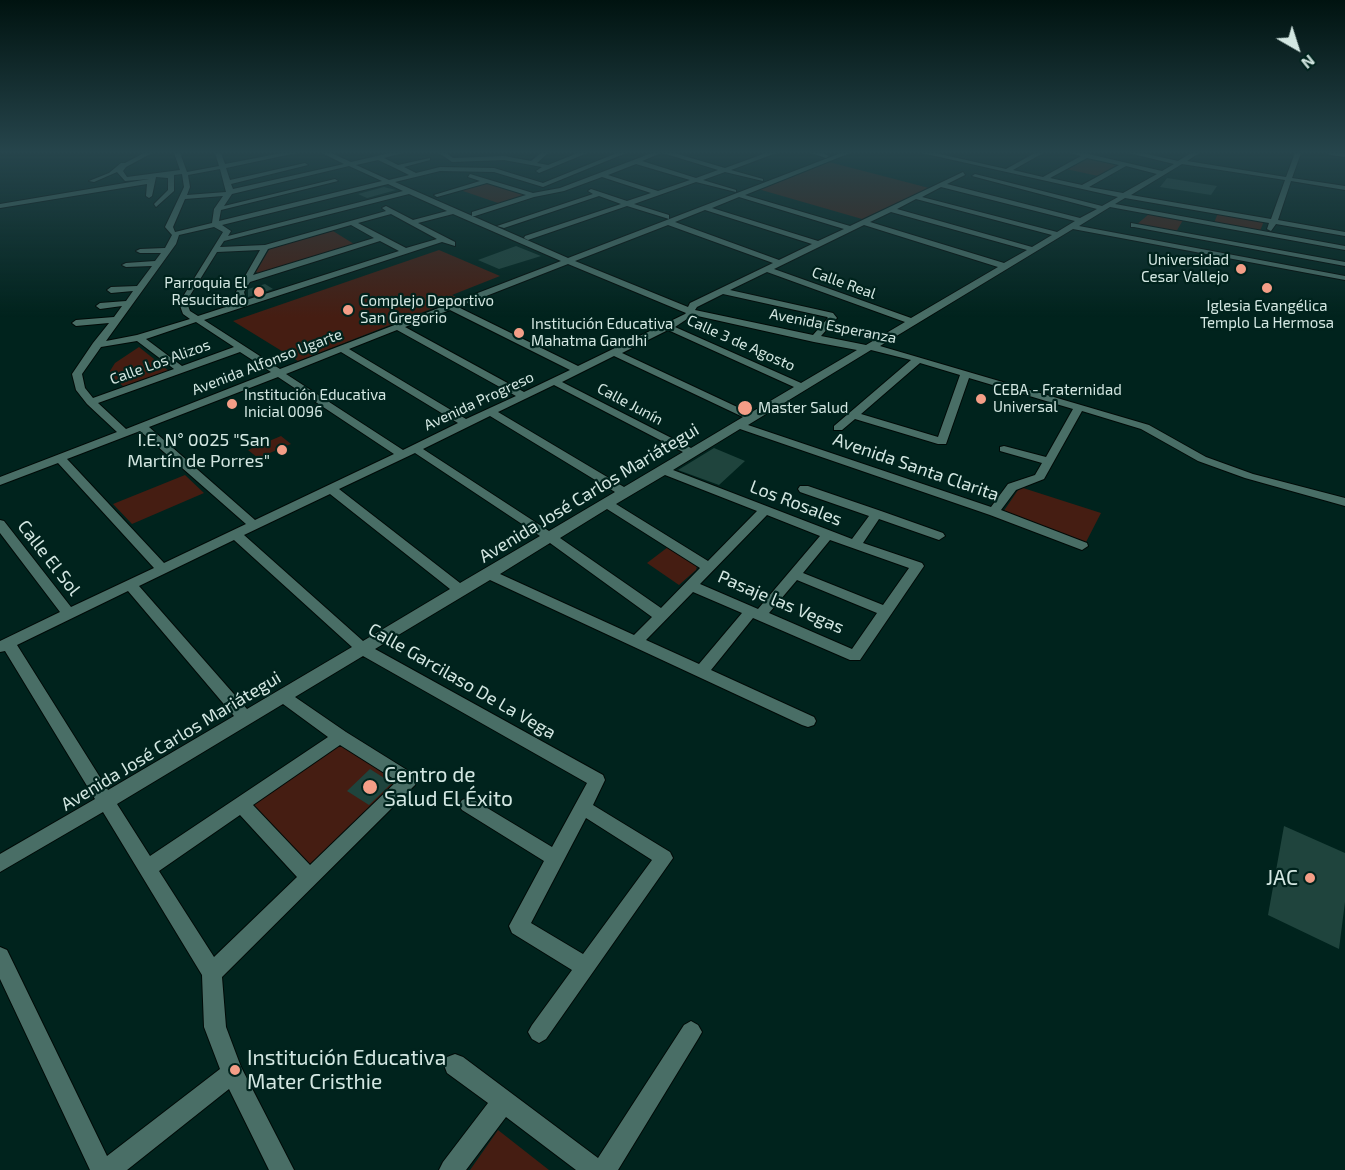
<!DOCTYPE html>
<html>
<head>
<meta charset="utf-8">
<style>
  body { margin:0 }
  #map { position:relative; width:1345px; height:1170px; overflow:hidden; background:#00231d; font-family:"Exo 2",sans-serif }
  canvas { display:block }
  .north { position:absolute; left:1267px; top:18px; width:60px; height:60px; -webkit-text-stroke:4px #00231d; paint-order:stroke; rotate:141deg; font-size:16px; font-weight:700; line-height:24px; text-align:center; color:#d3e7e2 }
  .north::after { content:''; display:block; margin:auto; width:21px; height:27px; background:#d3e7e2; clip-path:polygon(50% 0,100% 100%,50% 72%,0 100%) }
</style>
</head>
<body>
<div id="map">
<canvas width="1345" height="1170"></canvas>
<div class="north">N</div>
</div>
<script>
const ctx = document.querySelector('canvas').getContext('2d');
ctx.lineJoin = 'round';
function paint(path, color) { ctx.fillStyle = color; ctx.fill(path, 'evenodd'); }
const poly = rows => new Path2D(rows.map(r => 'M' + r).join(''));
function strokePath(path, color, width, dash) { ctx.strokeStyle = color; ctx.lineWidth = width; ctx.lineCap = dash ? 'butt' : 'round'; ctx.setLineDash(dash || []); ctx.stroke(path); }
function drawText(font, color, halo, rows, align = 'center') {
  ctx.font = font + ' "Exo 2",sans-serif'; ctx.lineWidth = 4.5; ctx.setLineDash([]); ctx.textBaseline = 'middle'; ctx.strokeStyle = halo; ctx.fillStyle = color; for (const [text, x, y, turn = 0] of rows) {
    ctx.save(); ctx.translate(x, y); ctx.rotate((+turn || 0) * Math.PI / 180); ctx.textAlign = isNaN(turn) ? turn : align; if (halo) ctx.strokeText(text, 0, 0); ctx.fillText(text, 0, 0); ctx.restore();
  }
}
const green = poly([
  [1089,158,1120,164,1098,176,1066,169],
  [829,162,929,188,862,219,758,189],
  [488,182,529,196,501,204,460,190],
  [1218,213,1264,221,1260,231,1214,223],
  [1149,214,1183,220,1176,232,1136,225],
  [333,231,354,244,259,274,256,272,270,248],
  [439,250,500,276,452,295,459,298,298,361,233,321],
  [139,347,169,371,124,387,110,375,110,371,115,363],
  [281,436,291,444,258,458,248,450],
  [185,475,204,493,132,524,113,504],
  [1020,487,1101,513,1085,544,1001,515],
  [668,547,697,566,696,570,679,585,647,563],
  [337,742,399,782,313,868,248,803],
  [498,1130,549,1170,470,1170]
]);
const building = poly([
  [1167,178,1217,186,1211,195,1160,187],
  [384,187,396,190,367,198,358,194],
  [516,246,541,256,499,269,478,260],
  [265,284,273,289,248,297,248,289],
  [714,448,745,461,719,485,678,470],
  [370,769,392,783,369,805,347,791],
  [1284,826,1345,853,1345,902,1339,949,1268,915]
]);
const minor = poly([
  [144,153,152,153,126,167,123,171,127,177,180,170,174,153,180,153,187,172,219,166,215,153,221,153,225,164,282,153,296,153,226,168,230,180,305,163,308,165,231,184,233,189,344,164,322,153,331,153,351,162,390,153,402,153,384,158,398,165,430,158,430,160,404,167,416,173,440,167,494,168,543,183,617,153,626,153,543,187,494,172,440,171,395,182,568,258,841,153,850,153,745,195,850,226,963,172,965,175,947,184,1080,218,1097,209,972,176,975,174,1102,206,1118,197,922,153,935,153,1006,169,1035,153,1043,153,1013,170,1043,177,1081,156,1072,153,1084,153,1162,171,1174,164,1129,153,1142,153,1178,161,1191,153,1199,153,1187,161,1286,177,1295,153,1301,153,1292,178,1345,186,1345,190,1291,181,1278,220,1345,232,1345,236,1276,224,1271,231,1267,229,1269,223,1125,198,1115,204,1345,246,1345,250,1110,207,1079,226,1345,276,1345,280,1073,229,880,346,1149,425,1206,457,1253,474,1345,498,1345,506,1245,478,1198,461,1141,429,1082,411,1044,479,1016,490,1001,510,1087,543,1088,546,1082,550,990,515,740,429,673,470,852,539,869,516,800,492,798,489,800,486,808,486,881,511,943,533,945,536,939,540,879,519,863,543,922,563,924,566,860,660,850,660,753,618,711,670,814,717,816,721,814,725,808,727,802,725,490,580,375,649,603,775,605,780,593,805,670,852,673,858,546,1039,539,1043,532,1039,528,1032,532,1025,572,970,512,933,509,926,544,861,462,810,459,805,462,800,468,798,474,800,552,847,587,783,363,656,295,697,346,732,415,775,417,780,415,785,222,977,226,1027,241,1067,294,1170,269,1170,229,1089,127,1170,90,1170,0,979,0,947,7,950,107,1156,220,1069,204,1027,202,975,103,812,0,872,0,854,95,799,5,651,0,652,0,641,60,612,0,533,0,520,4,521,71,607,154,568,58,463,0,485,0,477,117,432,87,404,76,390,72,374,93,343,109,323,76,326,72,323,76,320,114,317,122,306,100,309,96,306,100,303,126,301,133,291,111,293,107,290,111,287,137,286,152,266,126,267,122,265,126,263,155,261,161,253,140,253,136,251,140,249,165,248,172,235,165,227,184,187,182,174,174,175,174,191,156,207,154,204,168,190,168,178,156,177,152,196,149,198,146,196,147,184,0,208,0,204,149,179,125,181,117,172,94,182,89,181,109,173,121,163,125,163,144,153],
  [1087,158,1119,165,1082,185,1050,178,1087,158],
  [378,160,395,168,409,175,389,180,356,165,378,160],
  [1182,164,1285,180,1271,219,1131,195,1182,164],
  [349,166,382,181,219,221,221,210,338,181,335,179,224,206,232,194,349,166],
  [1126,166,1157,174,1123,193,1089,187,1126,166],
  [220,169,226,192,187,195,190,187,188,175,220,169],
  [388,184,403,191,228,236,231,231,222,225,388,184],
  [941,187,1075,221,1057,232,922,197,941,187],
  [409,194,447,211,413,220,386,206,382,208,386,211,265,245,220,247,224,241,409,194],
  [223,196,214,209,212,223,175,232,173,227,185,199,223,196],
  [739,197,844,229,818,241,712,208,739,197],
  [916,199,1052,235,1032,247,897,209,916,199],
  [705,210,812,244,779,260,675,222,705,210],
  [891,212,1027,250,1004,263,870,222,891,212],
  [391,214,437,239,406,248,358,223,391,214],
  [453,214,561,261,280,369,204,320,442,242,455,246,455,242,418,223,453,214],
  [351,225,374,238,253,275,268,249,351,225],
  [668,225,773,263,690,303,688,307,575,261,668,225],
  [864,225,998,267,911,318,774,269,864,225],
  [214,227,223,232,179,303,183,314,190,319,137,335,106,341,176,244,179,235,214,227],
  [380,241,399,251,246,300,244,292,250,282,380,241],
  [260,250,236,292,238,303,198,316,190,311,187,303,189,297,217,252,260,250],
  [568,264,686,313,685,314,578,366,458,307,568,264],
  [767,272,905,322,866,345,821,336,837,318,833,313,730,290,767,272],
  [723,294,827,317,828,318,813,335,695,310,697,307,723,294],
  [450,310,570,370,524,392,405,327,450,310],
  [693,315,814,342,857,350,801,383,675,327,693,315],
  [196,322,234,347,182,366,146,339,196,322],
  [397,330,516,396,466,419,349,349,397,330],
  [668,330,794,387,750,413,622,353,668,330],
  [137,341,174,369,93,398,85,388,82,374,101,347,137,341],
  [871,350,911,360,834,426,834,430,842,430,855,419,938,444,946,444,969,378,1073,409,1046,457,1004,446,1000,447,1000,451,1042,463,1035,475,1008,484,991,507,748,425,871,350],
  [240,352,271,372,126,429,98,403,240,352],
  [341,352,458,423,403,450,286,374,341,352],
  [614,356,743,417,691,448,562,382,614,356],
  [920,363,960,375,938,437,861,414,920,363],
  [278,377,394,454,255,520,149,427,278,377],
  [554,385,683,452,624,487,498,412,554,385],
  [490,416,615,492,549,531,423,449,490,416],
  [140,431,246,524,164,563,67,459,140,431],
  [415,453,540,536,460,583,339,489,415,453],
  [665,475,757,511,708,561,616,504,665,475],
  [330,494,450,589,363,641,244,535,330,494],
  [607,509,700,568,661,608,560,538,607,509],
  [767,515,820,536,758,609,700,584,767,515],
  [234,540,352,647,247,709,139,586,234,540],
  [830,540,909,568,883,605,803,573,830,540],
  [550,543,652,617,634,635,500,574,550,543],
  [797,580,877,613,852,649,769,613,797,580],
  [128,591,234,716,108,790,17,645,128,591],
  [693,592,742,613,699,664,646,640,693,592],
  [283,704,328,737,150,856,117,804,283,704],
  [340,745,397,781,310,865,253,805,340,745],
  [240,815,297,877,214,957,159,871,240,815],
  [586,818,652,860,583,954,531,923,586,818],
  [439,153,446,153,453,158,504,156,531,161,541,153,548,153,537,163,548,165,578,153,587,153,539,173,536,171,542,167,504,160,452,162,439,153],
  [652,153,661,153,642,161,696,178,718,170,663,153,674,153,725,168,766,153,776,153,731,170,763,179,763,181,725,172,703,180,736,190,736,192,696,182,634,204,669,215,669,219,627,206,528,240,524,238,525,236,621,204,599,196,504,228,497,226,593,194,588,191,591,189,627,201,651,193,602,177,564,191,534,197,475,216,472,216,472,212,526,195,487,183,437,197,434,195,480,181,468,177,470,174,533,193,560,188,652,153],
  [636,164,690,180,658,191,608,175,636,164],
  [811,153,822,153,829,156,826,158,811,153],
  [1328,153,1345,153,1345,157,1331,155,1328,153],
  [1131,223,1345,262,1345,266,1134,227,1131,227,1131,223],
  [691,1021,698,1025,702,1032,698,1039,618,1170,576,1170,506,1117,466,1170,439,1170,443,1162,488,1103,447,1073,444,1065,447,1057,455,1054,463,1057,598,1158,684,1025,691,1021]
]);
const markers = [
  [1241,269,6,"#f49e87"],
  [1267,288,6,"#f49e87"],
  [259,292,6,"#f49e87"],
  [348,310,6,"#f49e87"],
  [519,333,6,"#f49e87"],
  [981,399,6,"#f49e87"],
  [232,404,6,"#f49e87"],
  [745,408,8,"#f49e87"],
  [282,450,6,"#f49e87"],
  [370,787,8,"#f49e87"],
  [1310,878,6,"#f49e87"],
  [235,1070,6,"#f49e87"]
];
const farPoinames = [
  ["Universidad",1229,260,"right"],
  ["Cesar Vallejo",1229,277,"right"],
  ["Parroquia El",247,283,"right"],
  ["Resucitado",247,300,"right"],
  ["Complejo Deportivo",360,301],
  ["San Gregorio",360,318],
  ["Iglesia Evangélica",1267,306,"center"],
  ["Templo La Hermosa",1267,323,"center"],
  ["Institución Educativa",531,324],
  ["Mahatma Gandhi",531,341],
  ["CEBA - Fraternidad",993,390],
  ["Universal",993,407],
  ["Institución Educativa",244,395],
  ["Inicial 0096",244,412],
  ["Master Salud",758,408]
];
const farStreetnames = [
  ["Calle Real",844,283,20],
  ["Avenida Esperanza",833,326,11],
  ["Calle 3 de Agosto",741,343,24],
  ["Calle Los Alizos",160,362,-20],
  ["Avenida Alfonso Ugarte",267,362,-21],
  ["Avenida Progreso",479,401,-25],
  ["Calle Junín",630,404,28]
];
const poiNames = [
  ["I.E. N° 0025 \"San",270,440],
  ["Martín de Porres\"",270,461]
];
const streetNames = [
  ["Avenida Santa Clarita",916,467,19],
  ["Avenida José Carlos Mariátegui",589,493,-31],
  ["Los Rosales",796,503,21],
  ["Calle El Sol",49,558,52],
  ["Pasaje las Vegas",781,602,23],
  ["Calle Garcilaso De La Vega",462,681,30],
  ["Avenida José Carlos Mariátegui",171,741,-31]
];
const nearPoinames = [
  ["Centro de",384,775],
  ["Salud El Éxito",384,799],
  ["JAC",1298,878,"right"],
  ["Institución Educativa",247,1058],
  ["Mater Cristhie",247,1082]
];
paint(green, '#451d12');
paint(building, '#1f443d');
strokePath(minor, '#000a07', 2);
paint(minor, '#496e66');
const sky = ctx.createLinearGradient(0, 0, 0, 317);
sky.addColorStop(0, '#001310');
sky.addColorStop(0.48, '#26454c');
sky.addColorStop(1, '#26454c00');
ctx.fillStyle = sky;
ctx.fillRect(0, 0, 1345, 317);
for (const [x, y, r, color] of markers) { const dot = new Path2D(); dot.arc(x, y, r, 0, 2 * Math.PI); ctx.fillStyle = color; ctx.fill(dot); strokePath(dot, '#00231d', 2); }
drawText('15px', '#d3e7e2', '#00231d', farPoinames, 'left');
drawText('15px', '#d3e7e2', '#00231d', farStreetnames);
drawText('18px', '#d3e7e2', '#00231d', poiNames, 'right');
drawText('18px', '#d3e7e2', '#00231d', streetNames);
drawText('21px', '#d3e7e2', '#00231d', nearPoinames, 'left');
</script>
</body>
</html>
